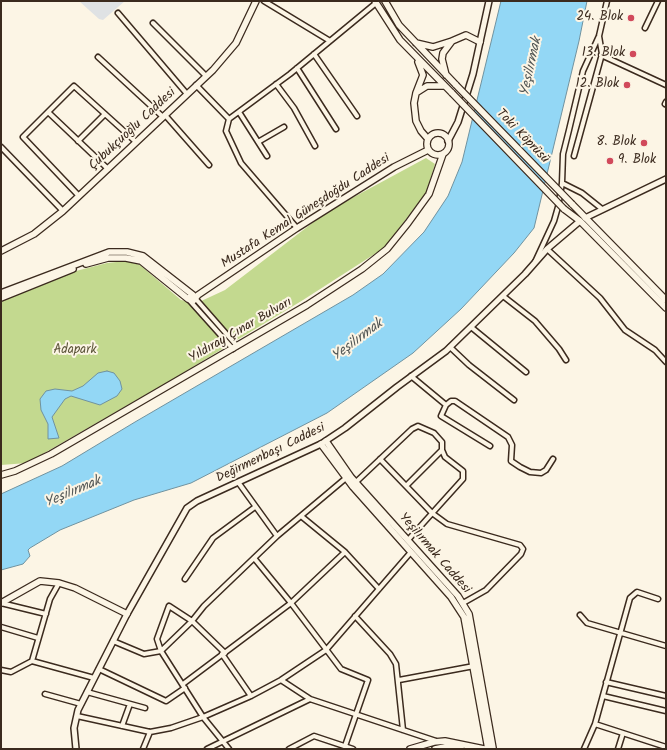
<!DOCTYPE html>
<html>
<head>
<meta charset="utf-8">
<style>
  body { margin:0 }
  #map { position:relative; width:667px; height:750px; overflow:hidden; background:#fcf5e5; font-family:Kalam,sans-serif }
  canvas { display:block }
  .frame { position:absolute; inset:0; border:2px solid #3b2a1e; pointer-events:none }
</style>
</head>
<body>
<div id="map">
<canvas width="667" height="750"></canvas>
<div class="frame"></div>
</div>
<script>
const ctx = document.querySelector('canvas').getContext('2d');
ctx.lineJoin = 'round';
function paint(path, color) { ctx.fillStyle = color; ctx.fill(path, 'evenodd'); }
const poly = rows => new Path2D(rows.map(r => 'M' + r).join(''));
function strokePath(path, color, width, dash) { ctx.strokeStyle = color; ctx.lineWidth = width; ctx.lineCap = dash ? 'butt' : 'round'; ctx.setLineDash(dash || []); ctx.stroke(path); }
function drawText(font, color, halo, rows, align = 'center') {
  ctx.font = font + ' Kalam,sans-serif'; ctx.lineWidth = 4; ctx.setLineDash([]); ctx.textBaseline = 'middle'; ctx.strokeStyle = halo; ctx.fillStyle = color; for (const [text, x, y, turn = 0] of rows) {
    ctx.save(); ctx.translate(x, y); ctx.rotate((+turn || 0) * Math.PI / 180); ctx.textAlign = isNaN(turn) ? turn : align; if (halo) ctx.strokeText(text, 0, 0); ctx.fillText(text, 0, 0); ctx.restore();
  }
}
const built = poly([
  [79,1,125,1,103,20,99,19]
]);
const green = poly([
  [426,158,435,164,426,193,384,248,303,300,173,379,27,463,1,465,1,300,76,271,107,263,126,261,140,265,181,300,197,303,225,290,328,211]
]);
const water = poly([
  [501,1,587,1,579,41,534,228,514,253,461,309,413,353,327,413,191,483,134,500,60,530,30,548,28,550,30,556,23,564,1,570,1,494,62,466,135,422,353,295,383,274,424,232,448,196,462,162,501,1],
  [107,371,114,373,120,381,122,389,117,396,100,405,71,396,65,399,52,417,59,438,48,439,48,424,41,410,40,399,46,391,55,389,72,391,83,386,98,373,107,371]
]);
const minor = poly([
  [264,1,330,41],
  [118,13,187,94],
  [153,23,206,76],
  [645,28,658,1],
  [314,54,357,116],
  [601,55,666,85],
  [98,57,163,117],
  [297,68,336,129],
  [276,84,294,108,315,146],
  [196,85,229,119],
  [665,104,666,102],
  [48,112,74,86,136,142],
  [239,112,267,156],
  [165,115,209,165],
  [78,141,105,114],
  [258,142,284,127],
  [1,147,63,211],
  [574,156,602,54,599,36],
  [562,183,582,193,602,209],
  [79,196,23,137,48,112,108,169],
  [297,228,241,163,226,131,229,119,290,74,376,3],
  [547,249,600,298,625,330,655,350,666,362],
  [535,262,554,221,558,207,562,183,563,154,569,130,583,71,599,36,607,1],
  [503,296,535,321,559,349,566,360],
  [195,298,237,346],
  [190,301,233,349],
  [471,327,526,372],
  [450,347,469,365,514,400],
  [411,376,446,405,441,416,490,446],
  [446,405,451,401,455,401,508,437,512,445,511,461,520,467,530,472,541,473,546,470,553,459],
  [380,459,432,513,447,524,520,545,523,549,521,554,486,590,463,603],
  [238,482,277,536],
  [356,482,412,429,418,426,434,433,442,442,442,450,445,457,463,471,463,479,408,540],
  [406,486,442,450],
  [301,516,345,552,379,589],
  [254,558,291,603,341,669,368,680,345,746],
  [185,579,213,538,255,507],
  [1,603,46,614],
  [580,615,587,623,666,646],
  [355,616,390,654,396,664,403,730],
  [1,627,38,638],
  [113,641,144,654,161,651,192,621,204,606,277,536,346,478],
  [225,653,192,621,169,606,157,639,161,651,203,717,229,749],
  [222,654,251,696],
  [32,661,50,599,59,583],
  [99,669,166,701,185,688],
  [1,670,11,672,32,661,94,678],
  [281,680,310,699],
  [399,680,474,666],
  [606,682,666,696],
  [183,684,291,603,345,552],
  [87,692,145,708],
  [45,694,81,704],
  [603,696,666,711],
  [77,716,150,732,171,728,203,717,251,696,281,680,326,650,411,552],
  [595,724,666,747],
  [122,726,130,704],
  [143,749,150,732],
  [207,749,310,699,436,741],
  [289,749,314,736,353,749],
  [584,749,595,724,630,598,637,592,658,599],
  [618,749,623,733]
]);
const tertiary = poly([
  [448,141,458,122,473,74,489,1],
  [585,218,666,179],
  [76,749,74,728,78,710,127,614,187,508,197,501,321,444,345,428,397,387,446,351,525,274,547,249,580,221]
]);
const secondary = poly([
  [375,1,400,40,452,93],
  [385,1,399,25,456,85],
  [452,41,466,35,480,42],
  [416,43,433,47,452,41,443,53,442,59,446,75],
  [418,62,423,75,416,93,427,86,443,86],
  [416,93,414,103,416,121,421,131,428,139],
  '427 144a11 11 0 1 1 22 0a11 11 0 1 1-22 0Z',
  [572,204,666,300],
  [564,209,580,221,666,308],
  [1,251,34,234,63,211,213,70,236,43,256,1],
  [86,264,108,258,126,258,141,261,188,299],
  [1,293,109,252,127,252,143,256,193,295],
  [1,298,73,269],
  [195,298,192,295,188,299,193,301,194,300,198,295,297,228,394,167,428,150],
  [326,441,351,477,458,596,469,614,493,748],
  [321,444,353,487,451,597,464,617,488,749],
  [1,475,15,471,51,454,307,305,362,269,387,249,408,223,429,194,443,154],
  [1,603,40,581,59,583,75,588,127,614],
  [410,749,434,742,445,741,484,749],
  [435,749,449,746,461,749]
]);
const secondaryBridge = poly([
  [456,85,572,204],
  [452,93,564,209]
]);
const markers = [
  [631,18,4,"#d1495b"],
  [633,54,4,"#d1495b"],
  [627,85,4,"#d1495b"],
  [644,143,4,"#d1495b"],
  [610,161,4,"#d1495b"]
];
const poiNames = [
  ["24. Blok",623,18],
  ["13. Blok",625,54],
  ["12. Blok",619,85],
  ["8. Blok",636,143],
  ["9. Blok",618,161,"left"]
];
const streetNames = [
  ["Çubukçuoğlu Caddesi",133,130,-43],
  ["Toki Köprüsü",522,137,46],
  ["Mustafa Kemal Güneşdoğdu Caddesi",306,212,-33],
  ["Yıldıray Çınar Bulvarı",241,331,-30],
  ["Değirmenbaşı Caddesi",271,454,-26],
  ["Yeşilırmak Caddesi",434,554,49]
];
const parkNames = [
  ["Adapark",75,351]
];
const waterNames = [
  ["Yeşilırmak",532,67,-78],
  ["Yeşilırmak",358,341,-37],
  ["Yeşilırmak",73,493,-23]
];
paint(built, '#dfe2e4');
paint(green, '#c3d98f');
paint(water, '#93d7f5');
strokePath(water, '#70929f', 1);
strokePath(minor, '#3b2a1e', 7);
strokePath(tertiary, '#3b2a1e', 8);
strokePath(secondary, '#3b2a1e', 8);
strokePath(minor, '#fcf5e5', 4);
strokePath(tertiary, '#fcf5e5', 5);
strokePath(secondary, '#fcf5e5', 5.5);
strokePath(secondaryBridge, '#3b2a1e', 8, []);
strokePath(secondaryBridge, '#fcf5e5', 5.5);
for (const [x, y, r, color] of markers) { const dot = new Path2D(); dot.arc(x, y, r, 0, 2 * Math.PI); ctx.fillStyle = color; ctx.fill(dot); strokePath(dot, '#fcf5e5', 1.5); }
drawText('13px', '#3b2a1e', '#fcf5e5', poiNames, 'right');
drawText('13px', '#3b2a1e', '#fcf5e5', streetNames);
drawText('13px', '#5d563a', '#fcf5e5', parkNames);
drawText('italic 14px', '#515554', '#fcf5e5', waterNames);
</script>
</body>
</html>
